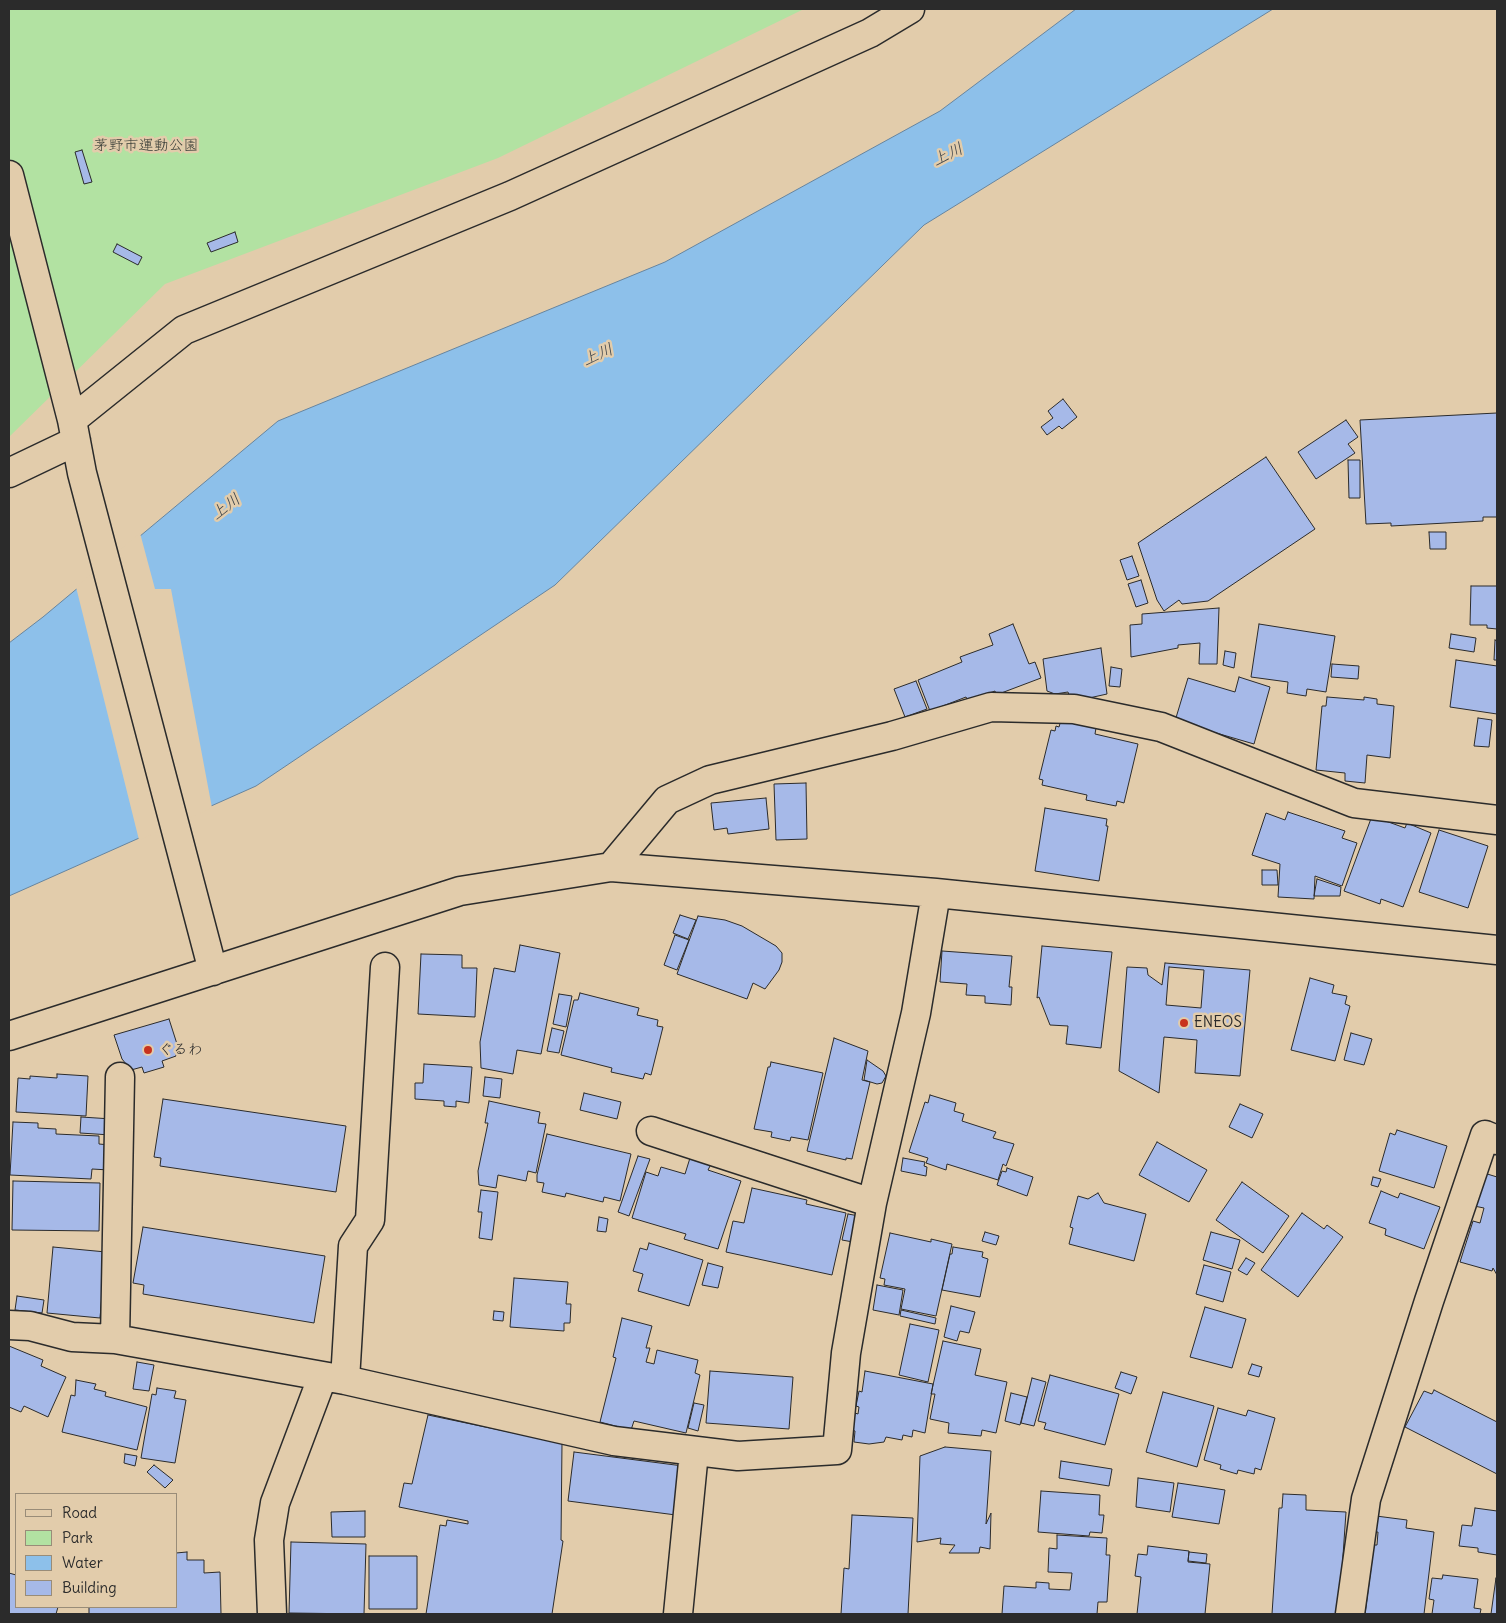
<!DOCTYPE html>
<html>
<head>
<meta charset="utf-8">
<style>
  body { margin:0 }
  #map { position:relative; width:1506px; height:1623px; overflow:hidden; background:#e2ccab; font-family:Delius,sans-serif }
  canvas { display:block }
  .frame { position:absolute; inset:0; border:10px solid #2b2b2b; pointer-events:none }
  .legend { position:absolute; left:15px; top:1493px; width:162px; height:115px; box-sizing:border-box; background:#e2ccab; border:1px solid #998c78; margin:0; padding:6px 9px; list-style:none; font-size:15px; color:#2b2b2b }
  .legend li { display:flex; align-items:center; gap:10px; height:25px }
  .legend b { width:25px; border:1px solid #998c78 }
</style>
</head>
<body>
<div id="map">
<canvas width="1506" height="1623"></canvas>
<div class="frame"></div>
<ul class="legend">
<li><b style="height:6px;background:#e2ccab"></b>Road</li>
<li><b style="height:14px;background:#b2e2a2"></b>Park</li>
<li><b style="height:14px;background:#8dc0ea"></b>Water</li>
<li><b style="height:14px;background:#a6b9e8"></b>Building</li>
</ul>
</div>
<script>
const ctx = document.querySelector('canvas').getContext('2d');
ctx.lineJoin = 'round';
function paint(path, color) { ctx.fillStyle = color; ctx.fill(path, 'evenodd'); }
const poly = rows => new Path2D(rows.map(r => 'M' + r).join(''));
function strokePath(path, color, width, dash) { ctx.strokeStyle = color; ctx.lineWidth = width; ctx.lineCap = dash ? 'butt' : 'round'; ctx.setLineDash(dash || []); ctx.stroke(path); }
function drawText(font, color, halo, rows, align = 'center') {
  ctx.font = font + ' Delius,"Klee One",sans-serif'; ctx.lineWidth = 5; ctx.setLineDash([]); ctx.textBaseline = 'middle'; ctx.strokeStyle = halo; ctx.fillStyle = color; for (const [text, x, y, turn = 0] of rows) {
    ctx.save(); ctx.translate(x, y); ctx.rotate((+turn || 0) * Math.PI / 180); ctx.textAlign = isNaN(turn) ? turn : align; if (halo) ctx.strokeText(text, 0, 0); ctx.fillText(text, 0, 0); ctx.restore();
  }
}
const green = poly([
  [9,9,804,9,498,158,165,284,9,437]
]);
const water = poly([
  [1076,9,1273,9,924,225,555,585,256,786,9,896,9,643,43,617,278,421,665,262,940,111,1076,9]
]);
const pier = poly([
  [140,533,155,589,171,589,212,808,139,840,76,587]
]);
const building = poly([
  [82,150,92,182,84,184,75,152,82,150],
  [235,232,238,242,211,252,207,243,235,232],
  [117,244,142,257,138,265,113,252,117,244],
  [1063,399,1077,417,1062,429,1059,426,1047,435,1041,427,1053,418,1048,411,1063,399],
  [1497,413,1497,517,1483,517,1483,521,1391,526,1391,523,1366,524,1360,420,1497,413],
  [1346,420,1358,437,1348,444,1355,453,1316,479,1298,452,1346,420],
  [1266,457,1315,529,1208,601,1182,604,1179,600,1164,611,1157,600,1138,543,1266,457],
  [1348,460,1360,460,1360,498,1349,498,1348,460],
  [1429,532,1446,532,1446,549,1430,549,1429,532],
  [1132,556,1139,576,1127,580,1120,560,1132,556],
  [1141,580,1148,603,1136,607,1128,584,1141,580],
  [1471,586,1497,586,1497,629,1487,628,1487,625,1470,625,1471,586],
  [1219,608,1217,664,1199,664,1200,643,1178,645,1178,648,1131,657,1130,625,1142,624,1142,614,1219,608],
  [1013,624,1029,664,1035,662,1041,678,996,695,995,691,968,701,966,697,930,711,918,680,962,662,960,657,993,645,989,634,1013,624],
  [1259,624,1335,636,1326,692,1307,689,1306,696,1287,693,1288,682,1251,677,1259,624],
  [1451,634,1476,638,1474,652,1449,648,1451,634],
  [1495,640,1497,641,1497,660,1494,660,1495,640],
  [1101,648,1107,694,1089,698,1069,695,1068,692,1055,694,1047,691,1043,659,1101,648],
  [1225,651,1236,653,1234,668,1223,665,1225,651],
  [1456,660,1497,666,1497,714,1450,707,1456,660],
  [1332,664,1359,666,1358,679,1331,677,1332,664],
  [1111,667,1122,669,1120,687,1109,686,1111,667],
  [1239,677,1270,687,1254,744,1175,721,1188,678,1235,692,1239,677],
  [916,681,927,709,905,717,894,689,916,681],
  [1327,697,1364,700,1364,697,1377,699,1377,704,1394,706,1390,758,1367,755,1365,783,1345,781,1345,773,1316,770,1322,706,1326,706,1327,697],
  [1478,718,1492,720,1489,747,1474,746,1478,718],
  [1061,720,1096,728,1095,734,1138,744,1124,803,1117,801,1116,806,1086,800,1087,795,1042,785,1043,780,1039,779,1051,730,1055,731,1056,726,1059,727,1061,720],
  [806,783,807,839,776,840,774,784,806,783],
  [766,798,769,829,728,834,727,828,714,830,711,803,766,798],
  [1045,808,1107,819,1106,826,1108,826,1099,881,1035,871,1045,808],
  [1288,812,1345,831,1342,838,1357,843,1342,886,1315,876,1314,899,1278,897,1280,864,1252,855,1266,813,1285,820,1288,812],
  [1372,816,1405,828,1407,823,1431,833,1403,907,1381,899,1380,904,1344,891,1372,816],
  [1439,830,1488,846,1468,908,1419,892,1439,830],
  [1262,870,1277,870,1278,885,1262,885,1262,870],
  [1317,879,1341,887,1340,896,1314,896,1317,879],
  [680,915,696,920,688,939,673,933,680,915],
  [698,916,725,920,742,926,776,946,782,953,782,962,779,970,765,989,753,983,747,999,677,974,698,916],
  [675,935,689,940,677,970,664,965,675,935],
  [520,945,560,953,541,1054,517,1050,513,1074,481,1068,480,1042,494,968,515,972,520,945],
  [1042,946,1112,952,1101,1048,1066,1044,1068,1026,1050,1025,1039,997,1037,998,1042,946],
  [942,951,1012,956,1009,987,1012,987,1011,1005,985,1003,985,996,966,995,967,984,940,982,942,951],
  [421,954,462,955,462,968,477,968,475,1017,418,1014,421,954],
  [1165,963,1250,970,1240,1076,1195,1073,1197,1040,1164,1037,1159,1093,1119,1071,1127,967,1147,968,1148,975,1162,985,1165,963],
  [1169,967,1204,970,1201,1008,1166,1005,1169,967],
  [1310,978,1334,985,1332,993,1347,996,1345,1004,1350,1006,1335,1061,1291,1050,1310,978],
  [580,993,639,1008,637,1015,658,1020,657,1026,663,1027,651,1075,645,1073,643,1079,611,1072,612,1068,561,1055,574,1000,578,1000,580,993],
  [559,994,572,996,566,1027,553,1024,559,994],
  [169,1019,177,1044,176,1056,162,1061,164,1067,144,1073,142,1067,131,1070,122,1059,114,1035,169,1019],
  [552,1028,564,1031,559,1053,547,1051,552,1028],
  [1351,1033,1372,1039,1364,1065,1344,1060,1351,1033],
  [834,1038,868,1051,862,1080,870,1082,852,1159,846,1158,846,1160,807,1151,834,1038],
  [867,1060,883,1071,886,1076,882,1083,877,1084,864,1080,867,1060],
  [771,1062,823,1073,808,1140,791,1137,790,1141,771,1137,772,1132,754,1129,768,1067,770,1067,771,1062],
  [424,1064,472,1067,469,1103,456,1101,456,1107,444,1106,444,1101,415,1099,415,1083,423,1083,424,1064],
  [57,1074,88,1076,86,1116,16,1112,18,1078,30,1079,30,1076,57,1078,57,1074],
  [485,1077,502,1079,500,1098,483,1096,485,1077],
  [584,1093,621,1102,617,1119,580,1110,584,1093],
  [930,1095,956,1103,954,1111,964,1114,962,1121,996,1132,993,1138,1014,1144,1006,1166,1003,1164,998,1180,947,1164,946,1170,926,1163,928,1158,909,1152,925,1102,928,1103,930,1095],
  [163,1099,346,1126,336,1192,160,1166,161,1158,154,1157,163,1099],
  [489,1101,540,1112,538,1123,546,1124,536,1173,528,1171,526,1181,498,1175,496,1188,479,1185,478,1171,488,1123,485,1123,489,1101],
  [1240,1104,1263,1114,1252,1138,1229,1127,1240,1104],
  [81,1117,112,1119,111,1135,80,1133,81,1117],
  [13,1122,38,1123,38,1128,56,1129,56,1134,99,1136,99,1144,110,1145,109,1170,92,1169,91,1179,10,1175,13,1122],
  [1397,1130,1447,1146,1434,1188,1379,1171,1390,1133,1395,1135,1397,1130],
  [547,1134,631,1154,620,1201,604,1197,603,1202,566,1193,565,1197,542,1192,544,1183,537,1182,537,1175,547,1134],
  [1157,1142,1207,1170,1189,1202,1139,1175,1157,1142],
  [638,1156,650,1159,629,1216,618,1212,638,1156],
  [690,1158,711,1164,708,1170,741,1181,718,1249,684,1239,686,1234,632,1218,646,1172,658,1176,661,1167,685,1174,690,1158],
  [903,1158,925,1162,924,1166,927,1167,926,1176,901,1171,903,1158],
  [1007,1168,1033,1177,1027,1196,997,1185,1002,1171,1006,1172,1007,1168],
  [1484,1173,1497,1177,1497,1275,1493,1268,1492,1271,1460,1262,1473,1221,1480,1223,1484,1208,1474,1206,1484,1173],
  [1373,1177,1381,1179,1378,1187,1371,1185,1373,1177],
  [13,1181,100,1183,99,1231,12,1230,13,1181],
  [1242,1182,1289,1216,1263,1253,1216,1220,1242,1182],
  [752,1188,807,1200,806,1204,846,1213,832,1275,726,1252,733,1221,744,1223,752,1188],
  [481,1190,498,1192,492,1240,479,1238,482,1212,478,1212,481,1190],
  [1381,1191,1398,1198,1400,1193,1440,1207,1424,1249,1385,1235,1386,1229,1369,1223,1381,1191],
  [1098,1193,1104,1203,1146,1214,1134,1261,1069,1244,1073,1228,1070,1227,1078,1196,1088,1199,1098,1193],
  [1302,1213,1324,1229,1327,1225,1343,1237,1298,1297,1261,1270,1302,1213],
  [848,1214,859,1216,853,1242,842,1240,848,1214],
  [599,1217,608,1219,606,1232,597,1231,599,1217],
  [143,1227,325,1256,314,1323,143,1294,144,1285,133,1283,143,1227],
  [985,1232,999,1236,996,1245,982,1241,985,1232],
  [1211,1232,1240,1240,1232,1269,1203,1260,1211,1232],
  [890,1233,931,1242,931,1239,952,1244,936,1316,901,1309,905,1289,884,1285,885,1279,880,1278,890,1233],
  [649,1243,703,1260,689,1306,638,1291,643,1274,633,1271,640,1248,647,1250,649,1243],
  [53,1247,106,1252,100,1318,47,1313,53,1247],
  [953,1247,983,1252,982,1257,988,1259,980,1297,942,1290,950,1254,952,1254,953,1247],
  [1246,1258,1255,1263,1247,1275,1238,1270,1246,1258],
  [708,1263,723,1267,718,1288,702,1285,708,1263],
  [1204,1265,1231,1272,1223,1302,1196,1294,1204,1265],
  [514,1278,568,1282,566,1304,571,1304,570,1323,564,1323,564,1331,510,1327,514,1278],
  [877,1285,903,1290,899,1315,873,1310,877,1285],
  [17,1296,44,1300,42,1313,15,1310,17,1296],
  [951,1306,975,1312,969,1333,960,1331,957,1341,944,1337,951,1306],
  [1205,1307,1246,1319,1232,1368,1190,1357,1205,1307],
  [901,1310,936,1318,935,1324,900,1316,901,1310],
  [494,1311,504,1312,503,1321,493,1320,494,1311],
  [622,1318,652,1326,646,1348,650,1348,646,1362,654,1364,657,1350,698,1360,695,1373,700,1375,686,1433,634,1421,631,1430,600,1422,616,1358,613,1357,622,1318],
  [910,1324,939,1330,928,1382,899,1375,910,1324],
  [943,1341,981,1349,975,1375,1007,1382,996,1433,982,1430,981,1436,948,1433,949,1423,930,1419,935,1394,931,1394,943,1341],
  [9,1346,43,1360,41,1366,66,1377,48,1417,24,1406,21,1412,9,1407,9,1346],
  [137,1362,154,1365,149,1391,133,1389,137,1362],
  [1252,1364,1262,1367,1259,1377,1248,1374,1252,1364],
  [710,1371,793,1377,789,1429,706,1423,710,1371],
  [865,1371,933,1384,925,1433,913,1430,912,1437,903,1435,902,1440,886,1437,884,1442,869,1444,854,1442,855,1431,852,1430,855,1413,858,1414,859,1407,856,1406,859,1391,862,1392,865,1371],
  [1121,1372,1137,1377,1131,1394,1115,1388,1121,1372],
  [1050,1375,1119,1394,1105,1445,1044,1429,1046,1423,1038,1421,1050,1375],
  [1032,1378,1046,1382,1034,1426,1021,1423,1032,1378],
  [76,1380,96,1384,94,1389,106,1392,105,1396,147,1407,137,1450,62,1432,71,1395,75,1396,76,1380],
  [157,1388,176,1391,174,1398,186,1400,175,1463,141,1458,152,1394,156,1395,157,1388],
  [1434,1390,1497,1422,1497,1474,1405,1427,1424,1391,1432,1394,1434,1390],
  [1163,1392,1214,1406,1197,1467,1146,1452,1163,1392],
  [1011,1393,1027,1397,1020,1425,1005,1421,1011,1393],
  [694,1403,704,1405,698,1431,688,1428,694,1403],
  [1218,1408,1246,1416,1248,1410,1275,1418,1261,1470,1255,1468,1254,1474,1238,1470,1237,1474,1220,1469,1221,1465,1204,1460,1218,1408],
  [428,1415,562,1443,561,1540,563,1541,552,1614,426,1614,440,1525,446,1526,447,1520,468,1524,468,1521,399,1507,404,1483,412,1484,428,1415],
  [945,1447,991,1451,986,1524,991,1513,990,1549,980,1547,979,1553,949,1553,955,1545,940,1544,941,1538,917,1542,920,1456,945,1447],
  [574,1452,683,1466,676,1515,568,1501,574,1452],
  [125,1454,137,1456,135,1466,124,1463,125,1454],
  [1061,1461,1112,1469,1109,1486,1059,1478,1061,1461],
  [154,1465,173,1480,165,1488,147,1472,154,1465],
  [1138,1478,1174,1483,1170,1512,1136,1507,1138,1478],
  [1178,1483,1225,1490,1219,1524,1172,1517,1178,1483],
  [1041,1491,1100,1495,1099,1515,1104,1515,1102,1533,1090,1532,1089,1536,1038,1532,1041,1491],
  [1283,1494,1306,1495,1306,1510,1346,1512,1339,1614,1272,1614,1279,1508,1282,1508,1283,1494],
  [1475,1508,1497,1511,1497,1555,1478,1552,1478,1548,1459,1546,1462,1525,1472,1526,1475,1508],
  [365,1511,365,1537,332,1537,331,1512,365,1511],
  [852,1515,913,1518,908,1614,841,1614,844,1568,849,1569,852,1515],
  [1376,1516,1407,1520,1406,1528,1434,1532,1424,1614,1365,1614,1374,1545,1377,1545,1378,1532,1374,1532,1376,1516],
  [1057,1535,1107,1538,1106,1555,1110,1555,1107,1602,1098,1602,1097,1614,1002,1614,1004,1586,1036,1588,1036,1582,1049,1583,1049,1589,1070,1590,1072,1573,1048,1572,1049,1548,1057,1549,1057,1535],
  [291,1542,366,1544,364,1614,289,1613,291,1542],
  [1148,1546,1189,1551,1188,1562,1210,1564,1205,1614,1137,1614,1141,1577,1135,1576,1138,1554,1147,1555,1148,1546],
  [187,1552,187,1560,204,1560,204,1573,220,1572,221,1614,89,1614,89,1607,176,1607,176,1553,187,1552],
  [1189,1552,1207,1554,1206,1563,1188,1561,1189,1552],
  [369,1556,417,1556,417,1609,369,1609,369,1556],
  [16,1571,16,1607,58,1607,56,1614,9,1614,9,1573,16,1575,16,1571],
  [1443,1575,1478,1579,1474,1608,1481,1609,1480,1614,1432,1614,1434,1600,1429,1599,1432,1578,1442,1579,1443,1575],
  [1496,1578,1497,1614,1491,1614,1496,1578]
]);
const minor = poly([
  [9,175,72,420,82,473,213,971],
  [72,420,184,330,510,196,870,33,910,9],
  [9,473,76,441],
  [611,867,667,800,710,780,892,736,991,707,1074,709,1161,727,1354,803,1497,820],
  [9,1036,460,891,611,867,936,893,1497,950],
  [651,1131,872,1203],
  [9,1325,30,1326,72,1337,115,1339,345,1380,614,1441,738,1456,837,1450,846,1353,872,1203,916,1013,936,893],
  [115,1339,120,1077],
  [345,1380,353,1246,370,1220,385,967],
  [272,1614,269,1540,275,1503,322,1378],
  [678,1614,694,1452],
  [1350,1614,1366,1499,1429,1301,1485,1135,1497,1140]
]);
const markers = [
  [1184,1023,5,"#c8321e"],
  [148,1050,5,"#c8321e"]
];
const parkNames = [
  ["茅野市運動公園",146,146]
];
const poiNames = [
  ["ENEOS",1194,1023],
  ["ぐるわ",158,1050]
];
const waterNames = [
  ["上川",948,155,-26],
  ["上川",598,355,-24],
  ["上川",226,507,-37]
];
paint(green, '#b2e2a2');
paint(water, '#8dc0ea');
strokePath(water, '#66849e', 1);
paint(pier, '#e2ccab');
paint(building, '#a6b9e8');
strokePath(building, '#2b2b2b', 1);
strokePath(minor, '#2b2b2b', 31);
strokePath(minor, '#e2ccab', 28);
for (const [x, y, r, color] of markers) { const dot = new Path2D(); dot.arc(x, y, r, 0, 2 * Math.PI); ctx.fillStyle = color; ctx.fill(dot); strokePath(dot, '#e2ccab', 2); }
drawText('15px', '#383d37', '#e2ccab', parkNames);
drawText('15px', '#2b2b2b', '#e2ccab', poiNames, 'left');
drawText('italic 16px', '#3a4148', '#e2ccab', waterNames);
</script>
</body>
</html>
